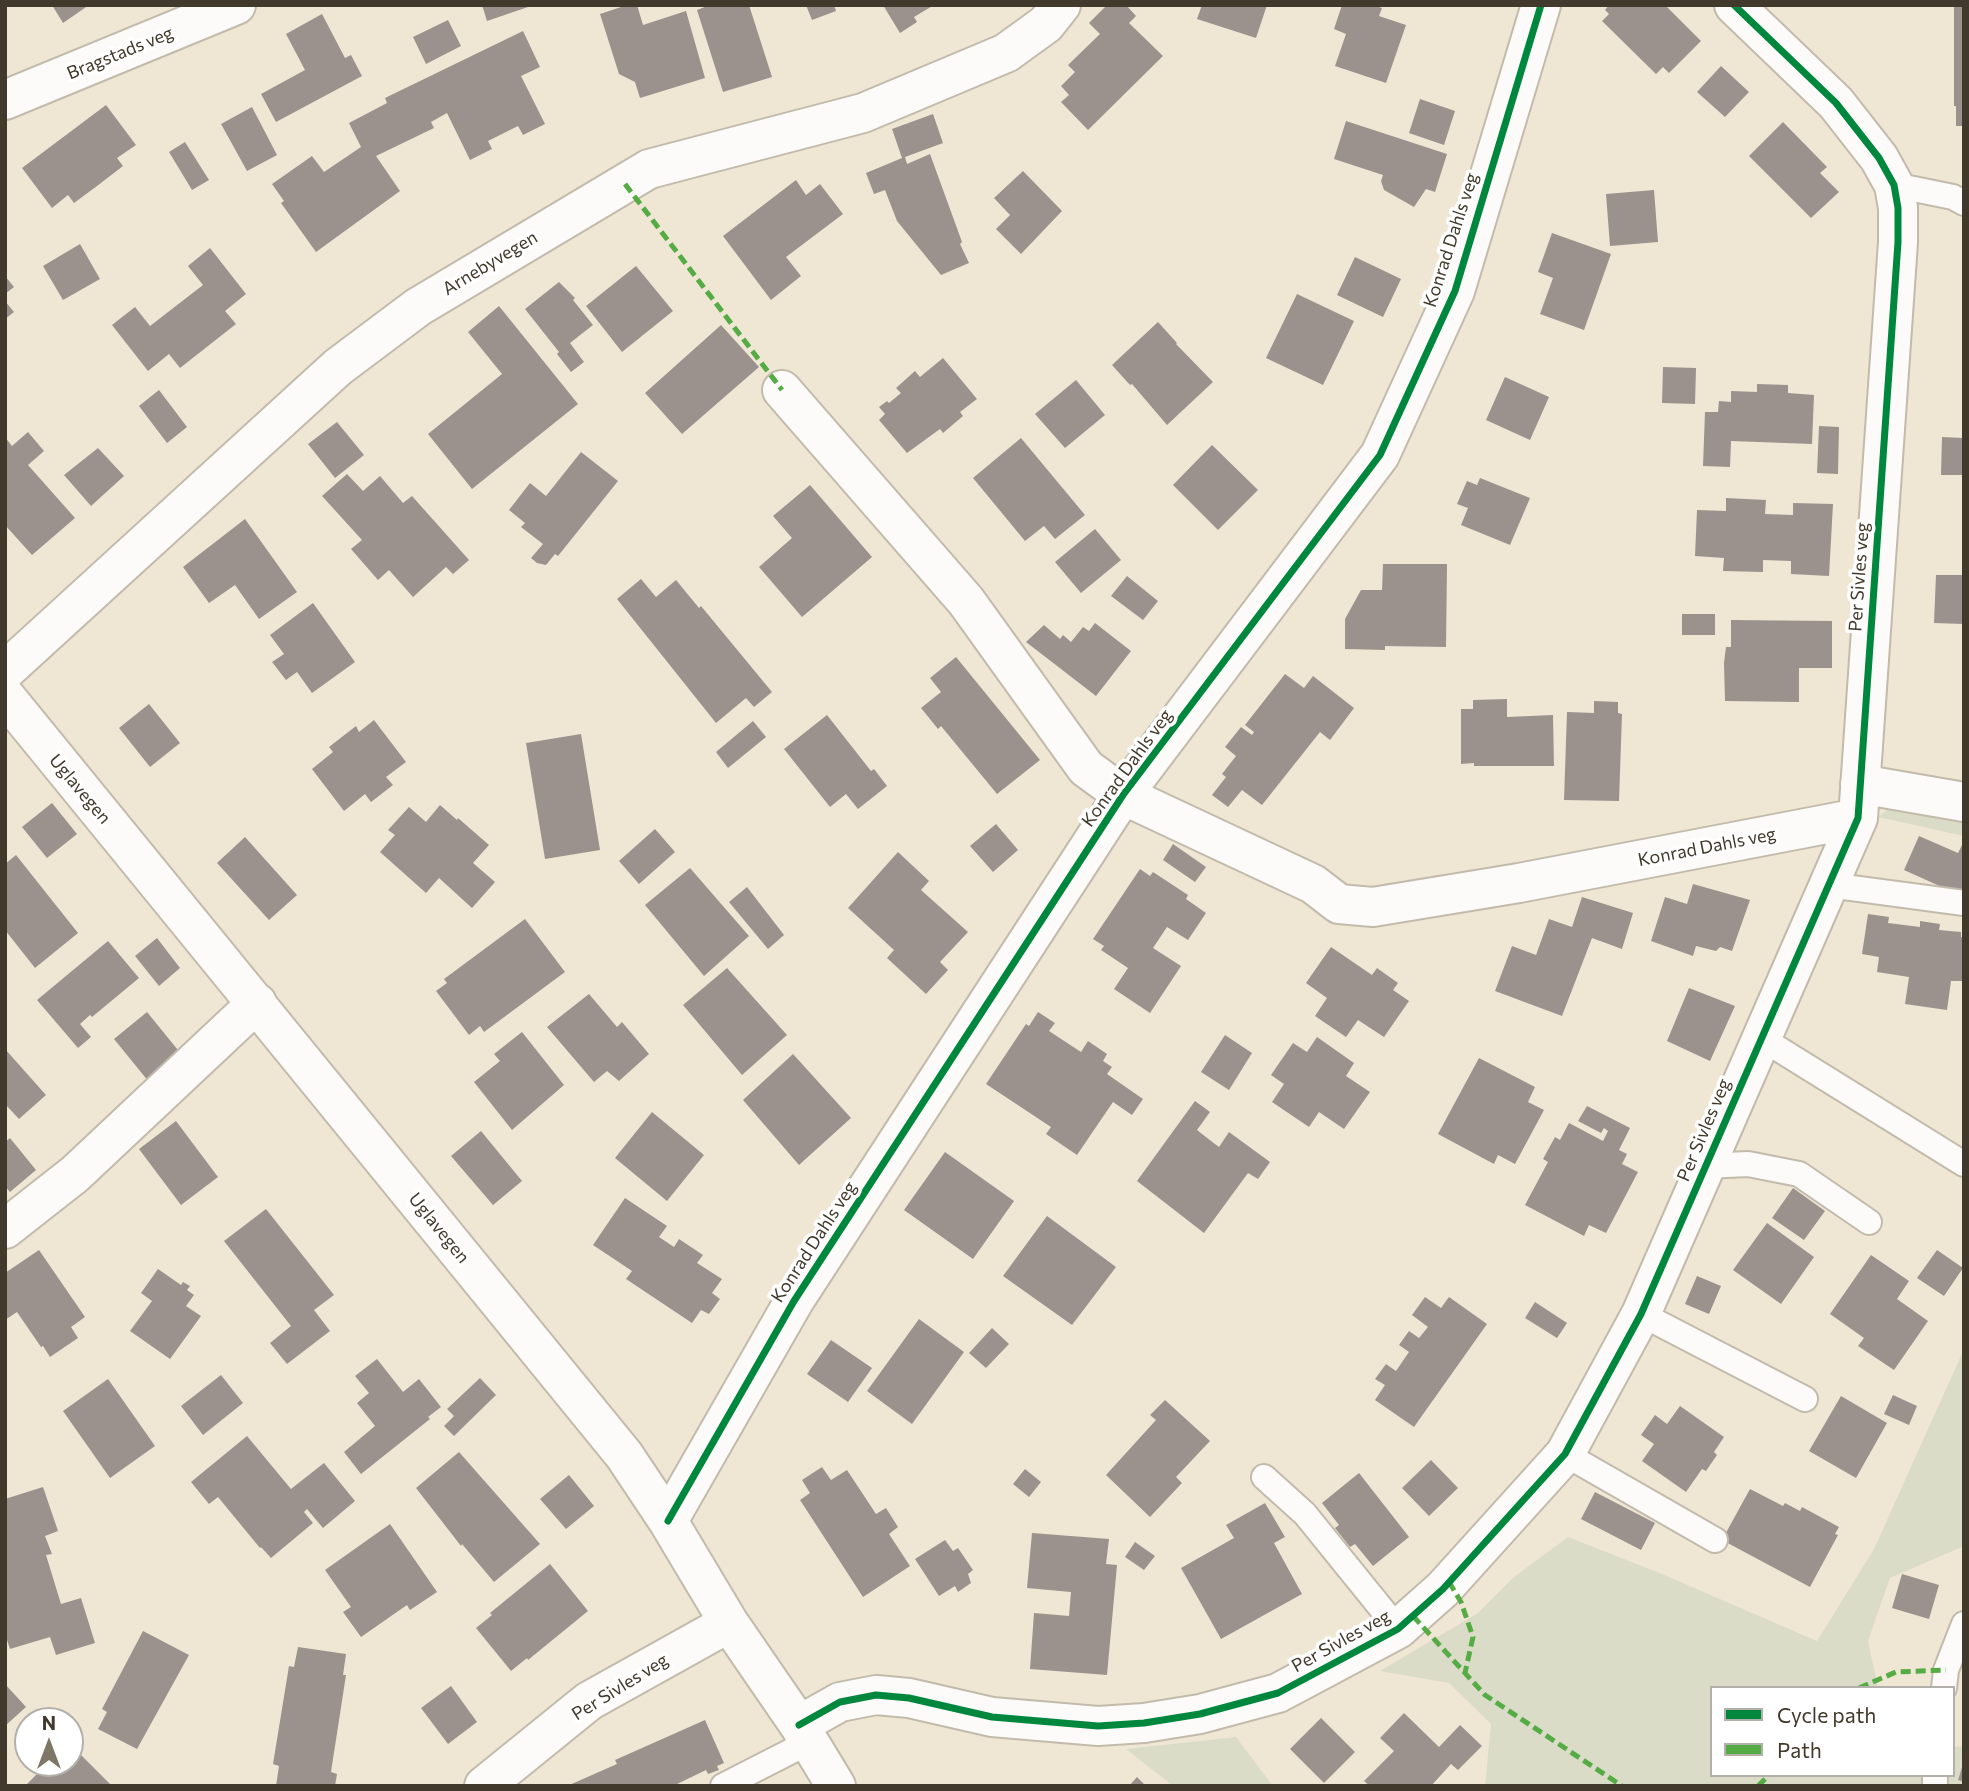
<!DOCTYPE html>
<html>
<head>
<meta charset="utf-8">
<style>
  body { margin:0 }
  #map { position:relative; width:1969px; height:1791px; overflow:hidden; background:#f0e6d4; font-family:Commissioner,sans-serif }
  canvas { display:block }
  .frame { position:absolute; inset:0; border:7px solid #413a2c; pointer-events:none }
  .legend { position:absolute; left:1710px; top:1686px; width:245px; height:91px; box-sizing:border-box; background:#fff; border:2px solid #b3b0ab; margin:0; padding:9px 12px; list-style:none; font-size:21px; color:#413a2c }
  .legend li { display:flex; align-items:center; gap:14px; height:35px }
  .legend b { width:35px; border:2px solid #b3b0ab }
  .north { position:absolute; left:14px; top:1707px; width:70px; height:70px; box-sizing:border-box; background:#fff; border:2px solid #b3b0ab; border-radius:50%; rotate:0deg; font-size:19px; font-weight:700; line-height:28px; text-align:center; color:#413a2c }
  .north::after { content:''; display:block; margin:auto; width:24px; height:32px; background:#7e7667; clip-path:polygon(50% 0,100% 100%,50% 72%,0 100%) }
</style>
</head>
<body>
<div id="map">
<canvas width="1969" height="1791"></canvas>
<div class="frame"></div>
<ul class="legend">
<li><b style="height:9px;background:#00873e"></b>Cycle path</li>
<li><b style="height:9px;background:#56ac44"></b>Path</li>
</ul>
<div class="north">N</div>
</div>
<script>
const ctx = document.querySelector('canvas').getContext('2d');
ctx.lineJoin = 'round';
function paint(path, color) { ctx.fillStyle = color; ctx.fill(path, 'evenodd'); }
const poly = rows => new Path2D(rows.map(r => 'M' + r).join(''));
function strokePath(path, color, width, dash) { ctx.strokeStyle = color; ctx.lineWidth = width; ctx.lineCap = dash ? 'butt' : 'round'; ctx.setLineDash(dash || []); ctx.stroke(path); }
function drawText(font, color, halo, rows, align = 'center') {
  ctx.font = font + ' Commissioner,sans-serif'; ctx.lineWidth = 7; ctx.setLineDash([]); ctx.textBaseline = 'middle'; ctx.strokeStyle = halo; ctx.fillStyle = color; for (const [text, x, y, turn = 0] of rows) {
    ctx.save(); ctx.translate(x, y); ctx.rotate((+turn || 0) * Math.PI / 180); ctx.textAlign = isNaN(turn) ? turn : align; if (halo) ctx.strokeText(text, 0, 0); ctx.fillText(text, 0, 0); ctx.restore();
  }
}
const green = poly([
  [1906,805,1964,814,1964,836,1878,817,1888,809],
  [1964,1349,1964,1546,1890,1578,1868,1641,1878,1688,1712,1688,1712,1775,1922,1775,1922,1786,1485,1786,1491,1724,1449,1683,1380,1671,1478,1613,1514,1577,1568,1537,1662,1574,1817,1641,1874,1549],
  [1236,1737,1273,1786,1173,1786,1126,1749],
  [1964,1746,1964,1764,1958,1780,1964,1782,1964,1786,1948,1786,1949,1775,1953,1775,1953,1747]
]);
const building = poly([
  [52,5,89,5,63,23],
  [482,5,531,5,531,6,487,21],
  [627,5,637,5,643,25,686,11,705,78,640,98,635,82,619,74,600,14],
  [710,5,749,5,772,77,723,92,697,10],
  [806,5,834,5,836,11,812,20],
  [883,5,934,5,914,17,917,22,900,33],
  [1107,5,1126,5,1136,16,1129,23,1163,56,1088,130,1061,102,1069,95,1061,86,1075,72,1068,65,1100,34,1089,23],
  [1202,5,1267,5,1256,38,1197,19],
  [1342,5,1373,5,1382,8,1379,16,1406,25,1386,83,1335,66,1346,34,1334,29],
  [1609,5,1665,5,1701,41,1669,73,1663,67,1656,74,1602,21,1609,14,1605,10],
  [1954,7,1964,7,1964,126,1956,126,1956,106,1954,106],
  [322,14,345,58,351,55,362,76,276,122,261,94,305,70,286,34],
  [448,20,461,46,426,64,413,37],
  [523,31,540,67,521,76,545,124,523,135,518,126,488,141,492,149,470,160,447,113,431,122,434,128,376,156,400,191,316,252,281,203,284,201,272,184,312,156,324,172,361,147,349,123,387,103,385,98],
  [1721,66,1749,92,1725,117,1697,92],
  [1420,99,1455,111,1444,145,1409,133],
  [106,105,136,145,117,158,123,166,97,186,74,203,68,195,52,208,22,168],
  [252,107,277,155,247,171,221,124],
  [933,114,943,143,905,157,907,164,930,154,962,242,960,244,969,263,941,275,897,221,885,190,874,194,866,173,902,158,892,129],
  [1346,121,1447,154,1435,192,1426,189,1414,207,1384,190,1381,181,1383,175,1334,159],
  [1783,122,1827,167,1820,173,1839,192,1811,218,1749,156],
  [185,142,209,180,192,190,169,152],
  [1023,171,1062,211,1021,254,996,229,1010,215,994,198],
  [796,180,806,195,820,184,843,214,786,257,801,276,771,300,723,236],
  [1654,190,1658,242,1610,246,1606,194],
  [1552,233,1611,254,1584,330,1540,314,1553,278,1538,272],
  [80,244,100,279,63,300,43,266],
  [210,248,246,294,225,311,236,324,180,368,169,354,148,371,112,325,135,307,150,326,203,285,188,266],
  [1355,257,1401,279,1383,317,1337,295],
  [636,266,673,311,622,352,586,306],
  [5,276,14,287,5,294],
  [559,282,575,298,573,300,593,325,570,343,584,362,571,372,557,354,559,352,525,309],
  [1297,294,1354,321,1323,385,1266,358],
  [5,301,14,312,5,319],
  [499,306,578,404,472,489,428,434,502,374,468,332],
  [1158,322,1177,343,1176,344,1213,382,1167,425,1132,384,1130,385,1112,365],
  [721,325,759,367,682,434,645,393],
  [943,358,977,399,960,412,963,416,943,433,940,429,907,453,879,420,885,414,879,407,887,401,889,403,901,393,896,388,915,371,920,377],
  [1663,367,1696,368,1695,404,1662,403],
  [1505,377,1549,397,1530,440,1486,420],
  [1076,380,1105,415,1065,448,1035,414],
  [1757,384,1788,385,1788,393,1814,395,1812,444,1731,441,1730,467,1703,466,1705,412,1718,412,1719,401,1731,402,1731,391,1757,392],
  [159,390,187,427,167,443,139,406],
  [337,422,364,455,335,478,308,444],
  [1819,426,1839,427,1838,474,1817,473],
  [28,432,44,451,28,465,75,518,32,555,5,525,5,437,12,446],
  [1942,437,1964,438,1964,475,1941,475],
  [1021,438,1085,515,1055,539,1044,526,1025,541,973,478],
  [1212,445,1258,490,1218,530,1173,485],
  [98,448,124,476,91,506,64,475],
  [581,452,618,481,558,556,555,554,546,565,537,563,531,558,543,544,521,527,525,523,509,510,530,483,546,496],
  [347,474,363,491,380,476,403,503,412,496,469,560,453,574,446,567,413,597,389,570,378,580,351,549,362,540,322,496],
  [1480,478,1530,498,1510,545,1461,525,1468,508,1457,504,1467,481,1477,485],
  [810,485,872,557,802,617,759,567,792,538,773,516],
  [1726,498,1766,500,1765,514,1793,515,1793,503,1833,504,1829,576,1791,574,1791,561,1763,560,1763,572,1723,571,1724,558,1695,556,1697,510,1726,511],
  [245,519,297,592,259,619,235,585,209,603,183,567],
  [1095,529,1121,560,1081,593,1055,562],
  [1383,564,1447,564,1446,647,1385,646,1385,650,1345,649,1345,619,1361,590,1382,590],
  [1936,575,1964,575,1964,624,1934,623],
  [1127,576,1158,601,1143,620,1111,596],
  [641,579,656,597,676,580,699,608,701,606,772,692,754,707,746,698,716,723,617,599],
  [313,603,355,662,312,693,297,672,286,680,272,662,284,654,270,635],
  [1682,614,1715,614,1715,635,1682,635],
  [1731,620,1832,621,1832,668,1799,668,1799,702,1725,701,1724,663,1726,647,1731,647],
  [1095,623,1131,651,1096,696,1026,642,1044,625,1060,639,1063,635,1071,642,1083,627,1089,631],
  [956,657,1040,760,997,794,941,726,938,729,921,708,941,692,930,678],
  [1285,674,1304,688,1313,676,1354,708,1330,740,1320,732,1262,805,1242,790,1228,807,1212,795,1226,777,1222,774,1236,756,1225,747,1241,727,1252,735,1254,732,1245,725],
  [1507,699,1507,717,1553,715,1554,766,1474,766,1474,763,1461,764,1461,709,1473,709,1473,700],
  [1594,701,1618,702,1618,713,1622,714,1619,801,1564,800,1567,712,1594,713],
  [149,704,180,743,150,767,119,728],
  [827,715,871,771,874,769,887,786,858,809,846,794,830,807,784,749],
  [374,720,406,762,386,777,393,785,371,802,365,794,344,811,312,769,333,752,329,747,356,726,359,732],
  [753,721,766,737,728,768,716,752],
  [581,734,600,850,545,859,526,743],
  [52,803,77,834,47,858,22,827],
  [440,805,457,820,458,818,489,845,473,863,495,882,472,908,439,878,426,893,380,852,395,835,388,830,409,807,426,822],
  [996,824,1018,850,993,872,970,846],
  [655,829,675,852,639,884,619,861],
  [1919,836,1958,853,1964,841,1964,897,1904,870],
  [245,837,297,895,269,920,217,863],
  [1173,844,1206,867,1195,882,1163,860],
  [898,852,929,881,921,890,968,932,940,962,948,970,926,994,887,958,894,950,848,908],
  [16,855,78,933,35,968,5,930,5,864],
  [690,868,749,936,704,976,645,905],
  [1140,869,1150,876,1153,872,1188,895,1186,899,1206,913,1188,940,1167,927,1153,948,1181,966,1150,1013,1114,989,1128,968,1101,950,1104,946,1093,939],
  [1693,884,1750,900,1732,951,1720,947,1716,951,1696,946,1693,956,1651,941,1665,897,1687,904],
  [747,887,784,935,768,949,729,902],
  [1582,897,1633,913,1622,949,1592,938,1562,1016,1495,991,1512,946,1536,955,1549,919,1572,927],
  [1868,914,1889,917,1888,923,1920,927,1920,921,1940,924,1939,930,1961,932,1961,937,1964,937,1964,981,1951,981,1947,1010,1905,1004,1909,977,1877,972,1879,957,1862,954],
  [525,919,565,972,484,1032,480,1026,469,1035,436,991,447,983,444,979],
  [157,938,180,968,159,986,135,956],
  [108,941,139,978,92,1017,90,1015,80,1024,91,1037,78,1048,37,1000],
  [1331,947,1372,975,1377,968,1398,983,1393,990,1409,1001,1384,1037,1358,1020,1346,1037,1315,1016,1327,998,1306,983],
  [727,968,787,1035,742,1075,683,1005],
  [1689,988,1735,1006,1710,1061,1667,1041],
  [589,994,617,1027,622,1022,649,1054,619,1081,607,1071,594,1082,547,1027],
  [147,1012,182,1055,149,1082,114,1039],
  [1038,1012,1055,1023,1049,1031,1081,1052,1088,1041,1107,1054,1103,1061,1112,1067,1107,1074,1143,1099,1132,1115,1113,1102,1077,1155,1046,1134,1051,1127,986,1084,1026,1024,1029,1026],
  [522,1032,564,1085,512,1130,474,1082,500,1061,494,1054],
  [1225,1035,1252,1053,1229,1090,1201,1072],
  [1317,1037,1354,1063,1346,1076,1370,1092,1344,1129,1319,1112,1309,1127,1272,1102,1284,1084,1271,1075,1293,1043,1307,1052],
  [5,1049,46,1095,19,1119,5,1104],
  [793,1054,851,1118,799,1165,743,1100],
  [1479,1058,1535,1087,1528,1102,1544,1110,1515,1164,1498,1155,1494,1164,1438,1134],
  [1195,1101,1210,1112,1197,1130,1211,1141,1219,1147,1229,1132,1270,1162,1258,1179,1248,1173,1204,1233,1137,1181],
  [1587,1106,1630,1128,1619,1150,1627,1154,1622,1164,1638,1172,1606,1233,1589,1225,1584,1236,1525,1205,1548,1162,1543,1159,1555,1137,1560,1140,1569,1123,1603,1141,1608,1131,1604,1128,1601,1133,1578,1121],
  [652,1112,704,1155,667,1201,615,1158],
  [176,1121,218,1177,181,1205,139,1149],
  [481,1131,522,1181,493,1205,451,1156],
  [10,1138,36,1170,10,1192,5,1186,5,1142],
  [945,1152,1014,1201,973,1259,904,1210],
  [1793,1188,1825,1211,1804,1240,1772,1218],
  [625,1198,667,1226,659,1237,674,1247,679,1239,703,1255,697,1263,722,1279,712,1293,720,1299,709,1314,701,1310,692,1323,626,1279,632,1271,593,1245],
  [266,1209,334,1295,314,1310,330,1331,287,1364,270,1343,291,1326,224,1241],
  [1047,1216,1116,1267,1072,1325,1003,1276],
  [1767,1223,1814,1257,1781,1304,1733,1270],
  [39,1250,85,1317,71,1327,78,1338,50,1357,43,1346,41,1347,17,1312,5,1320,5,1273],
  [1937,1250,1963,1268,1944,1296,1917,1278],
  [1871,1255,1909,1281,1897,1299,1928,1321,1894,1370,1858,1346,1864,1338,1830,1314],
  [158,1269,181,1285,183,1282,190,1286,187,1290,194,1295,186,1306,201,1316,170,1359,130,1331,152,1301,141,1293],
  [1697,1276,1721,1286,1709,1314,1685,1304],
  [1425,1297,1441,1308,1449,1297,1487,1324,1414,1427,1375,1400,1385,1385,1375,1379,1386,1364,1396,1371,1409,1352,1399,1345,1409,1331,1419,1338,1428,1327,1412,1315],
  [1535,1302,1567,1323,1557,1338,1525,1318],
  [919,1319,964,1352,912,1424,867,1391],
  [992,1328,1009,1344,986,1368,969,1353],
  [831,1340,872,1368,848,1402,807,1374],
  [377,1359,403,1392,419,1379,441,1407,428,1417,430,1419,361,1474,344,1452,375,1426,357,1403,369,1393,355,1376],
  [221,1375,243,1403,203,1435,181,1406],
  [480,1378,496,1395,454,1436,444,1426,454,1416,447,1409],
  [108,1379,155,1446,110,1478,63,1411],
  [1893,1395,1917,1406,1909,1425,1884,1414],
  [1841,1396,1887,1423,1856,1478,1809,1451],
  [1165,1400,1210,1441,1176,1477,1182,1483,1150,1517,1106,1475,1156,1420,1150,1415],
  [1680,1406,1724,1437,1714,1452,1717,1455,1706,1471,1702,1469,1686,1492,1642,1461,1654,1444,1641,1435,1655,1415,1667,1424],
  [247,1436,291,1489,324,1463,355,1501,323,1528,307,1509,304,1512,313,1523,271,1558,261,1547,260,1548,218,1497,209,1504,191,1482],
  [459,1452,540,1544,494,1582,462,1544,461,1546,416,1488],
  [1431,1460,1458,1488,1429,1516,1402,1488],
  [822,1467,831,1480,847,1470,876,1514,886,1508,898,1527,889,1534,910,1566,863,1597,800,1500,810,1493,802,1480],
  [1025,1469,1041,1482,1029,1497,1013,1484],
  [1359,1473,1409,1537,1373,1566,1355,1544,1350,1547,1335,1528,1339,1525,1322,1503],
  [569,1475,594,1506,566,1529,540,1499],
  [43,1487,58,1531,45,1536,52,1554,46,1555,61,1604,81,1598,95,1643,56,1655,50,1637,10,1649,5,1634,5,1499],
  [1750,1489,1783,1506,1785,1503,1800,1511,1802,1507,1839,1527,1835,1534,1838,1535,1810,1587,1722,1540],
  [1595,1492,1655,1523,1641,1550,1581,1519],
  [1265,1503,1285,1537,1274,1543,1302,1594,1221,1639,1181,1568,1234,1538,1226,1525],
  [390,1524,437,1592,410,1610,407,1605,361,1637,343,1612,351,1607,325,1570],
  [1032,1533,1109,1539,1106,1564,1117,1565,1107,1675,1030,1669,1034,1613,1069,1616,1071,1592,1027,1588],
  [945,1540,953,1551,958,1548,973,1570,968,1574,971,1583,958,1592,955,1586,939,1596,915,1559],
  [1135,1542,1155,1556,1144,1570,1125,1557],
  [550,1564,588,1611,528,1660,527,1658,511,1671,476,1628,492,1615,490,1613],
  [1902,1574,1939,1585,1929,1619,1892,1608],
  [143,1631,189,1655,137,1749,98,1729,107,1712,102,1709],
  [298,1647,346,1654,343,1675,346,1675,331,1772,337,1774,335,1786,276,1786,279,1766,273,1764,289,1666,294,1667],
  [5,1684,26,1707,5,1726],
  [451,1686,477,1722,448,1744,421,1708],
  [1404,1713,1439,1747,1460,1725,1482,1746,1458,1770,1451,1764,1431,1786,1370,1786,1364,1781,1394,1751,1380,1738],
  [1321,1718,1355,1752,1324,1783,1290,1749],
  [705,1720,724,1763,717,1766,719,1770,708,1774,706,1770,673,1786,567,1786,617,1764,615,1760],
  [70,1744,110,1784,108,1786,25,1786,48,1763,70,1763],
  [1963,1764,1964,1764,1964,1782,1958,1780],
  [1137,1777,1146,1786,1129,1786]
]);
const service = poly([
  [1894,185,1953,197,1964,203],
  [1829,885,1964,903],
  [1761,1038,1964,1164],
  [1706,1166,1748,1164,1799,1174,1869,1222],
  [1641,1314,1805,1399],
  [1565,1454,1715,1540],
  [1264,1477,1305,1514,1398,1629],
  [1944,1688,1946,1670,1964,1624],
  [723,1786,809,1742],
  [1935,1786,1935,1775]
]);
const minor = poly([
  [5,100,236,5],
  [782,390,966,601,1086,768,1123,795,1313,884,1339,904,1373,907,1519,883,1858,818],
  [5,671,338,367,418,307,649,169,863,113,1006,53,1046,24,1061,5],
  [5,696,624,1455,668,1521,729,1623,799,1725,836,1786],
  [1860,784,1964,802],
  [5,1229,75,1174,257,1003],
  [668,1521,794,1301,1123,795,1380,455,1455,291,1541,5],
  [799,1725,840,1702,876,1695,909,1698,992,1717,1098,1726,1144,1723,1200,1714,1278,1693,1398,1629,1443,1589,1565,1454,1641,1314,1858,818,1898,242,1898,208,1894,185,1879,158,1836,103,1734,5],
  [484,1786,589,1701,729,1623]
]);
const quiet = poly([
  [625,184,782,390],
  [1449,1582,1461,1602,1473,1637,1465,1673],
  [1413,1616,1485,1695,1622,1786],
  [1859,1688,1896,1672,1946,1670],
  [1758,1786,1769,1775]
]);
const cycleway = poly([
  [668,1521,794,1301,1123,795,1380,455,1455,291,1541,5],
  [799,1725,840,1702,876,1695,909,1698,992,1717,1098,1726,1144,1723,1200,1714,1278,1693,1398,1629,1443,1589,1565,1454,1641,1314,1858,818,1898,242,1898,208,1894,185,1879,158,1836,103,1734,5]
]);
const streetNames = [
  ["Bragstads veg",120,53,-22],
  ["Konrad Dahls veg",1451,240,-72],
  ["Arnebyvegen",490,263,-31],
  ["Per Sivles veg",1859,577,-86],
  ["Konrad Dahls veg",1127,768,-54],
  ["Uglavegen",80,789,50],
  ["Konrad Dahls veg",1707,847,-11],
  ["Per Sivles veg",1704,1130,-67],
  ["Uglavegen",439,1228,51],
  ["Konrad Dahls veg",814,1242,-57],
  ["Per Sivles veg",1341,1641,-29],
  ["Per Sivles veg",620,1687,-32]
];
paint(green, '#dbdcc8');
paint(building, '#9b928e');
strokePath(service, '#c2bbac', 28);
strokePath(minor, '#c2bbac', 42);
strokePath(service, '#fdfbf9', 24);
strokePath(minor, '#fdfbf9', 38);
strokePath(quiet, '#56ac44', 5, [10, 5]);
strokePath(cycleway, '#00873e', 7);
drawText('18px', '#413a2c', '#fff', streetNames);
</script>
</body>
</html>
